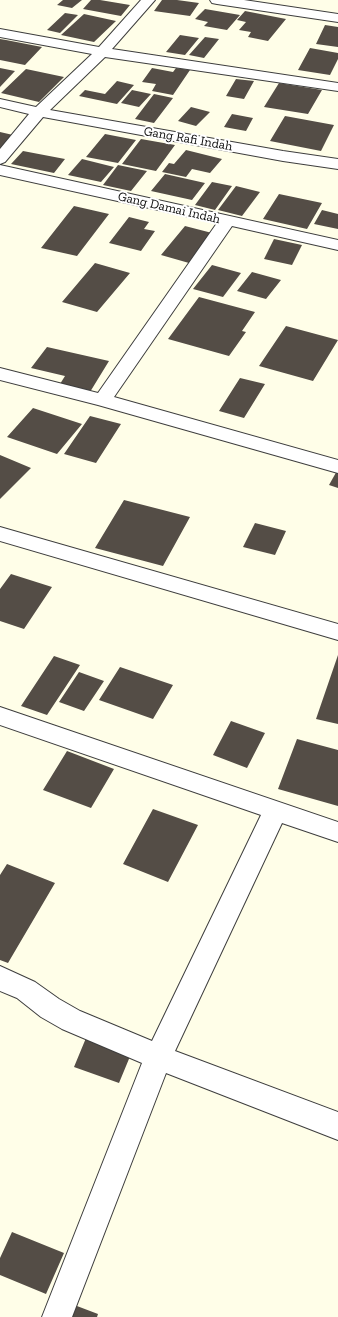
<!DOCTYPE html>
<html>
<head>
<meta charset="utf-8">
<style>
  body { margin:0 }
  canvas { display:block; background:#fffee8 }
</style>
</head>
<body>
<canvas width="338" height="1317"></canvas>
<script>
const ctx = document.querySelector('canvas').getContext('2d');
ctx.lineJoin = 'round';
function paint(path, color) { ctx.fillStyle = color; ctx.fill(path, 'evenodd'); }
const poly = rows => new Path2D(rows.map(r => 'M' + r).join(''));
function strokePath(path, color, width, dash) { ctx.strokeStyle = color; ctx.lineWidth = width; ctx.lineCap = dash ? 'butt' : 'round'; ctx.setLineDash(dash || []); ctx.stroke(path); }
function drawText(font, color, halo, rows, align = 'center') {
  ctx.font = font + ' "Zilla Slab",serif'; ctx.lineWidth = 4; ctx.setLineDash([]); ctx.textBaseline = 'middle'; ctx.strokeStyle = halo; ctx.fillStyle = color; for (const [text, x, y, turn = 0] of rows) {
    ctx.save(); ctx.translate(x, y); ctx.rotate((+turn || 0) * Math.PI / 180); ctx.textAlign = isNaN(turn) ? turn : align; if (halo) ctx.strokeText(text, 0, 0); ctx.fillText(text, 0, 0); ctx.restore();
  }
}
const building = poly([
  [63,0,82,0,72,8,57,5],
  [91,0,100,0,130,5,121,16,83,9],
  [162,0,177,0,199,3,190,16,154,11],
  [205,9,240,15,227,30,204,26,208,22,195,19],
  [245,11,286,19,268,41,248,37,251,32,239,30,246,22,237,20],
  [65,13,78,15,60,33,47,30],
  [84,14,116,21,94,42,61,35],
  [325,25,338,27,338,47,316,44],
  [180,35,199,38,185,55,166,52],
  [205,37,219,39,204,58,189,55],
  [0,39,6,40,42,47,25,65,0,60],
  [310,48,338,53,338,59,330,75,298,70],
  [0,68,15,71,0,87],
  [152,68,173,72,176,68,190,70,173,95,152,91,156,84,142,82],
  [26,69,64,77,39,102,1,93],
  [236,79,254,81,244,99,226,96],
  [117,81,134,85,117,104,79,96,85,90,105,94],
  [279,83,322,90,308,114,264,107],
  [132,90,151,94,139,107,121,103],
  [154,94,173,98,154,123,135,119],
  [191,107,210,112,196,126,178,121],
  [232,114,253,118,246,131,224,127],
  [285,116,334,125,321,151,270,141],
  [0,132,13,135,0,150],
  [105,134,136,140,118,163,86,157],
  [141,139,175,145,156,171,122,164],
  [186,150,222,159,210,173,192,169,186,177,162,172,169,163,174,164],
  [23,151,65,159,54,173,11,164],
  [82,159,114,167,101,182,68,175],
  [118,165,147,171,131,191,103,185],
  [165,174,205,183,192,200,151,191],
  [212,182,232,186,215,210,195,205],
  [236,186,260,192,242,216,218,210],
  [279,194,322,203,307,229,263,219],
  [74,206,109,214,77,256,41,248],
  [322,210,338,214,338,229,314,224],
  [129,217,149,222,144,229,155,231,141,251,109,243],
  [185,226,212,233,189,263,161,255],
  [274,239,302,245,292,265,264,259],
  [95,263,130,273,97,312,62,302],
  [212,265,241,273,223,297,193,289],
  [252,272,281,280,266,299,237,291],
  [199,297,255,312,242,331,246,332,229,356,168,339],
  [286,326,338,340,313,381,259,366],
  [47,347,109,361,90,392,60,384,65,376,31,368],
  [240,378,265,384,244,418,219,411],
  [33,408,82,424,57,454,7,437],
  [90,416,121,424,96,463,64,454],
  [0,455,31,468,0,499],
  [338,469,338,488,329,485],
  [124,500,190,517,163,566,95,548],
  [255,523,286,531,275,555,243,547],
  [11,574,52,587,24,629,0,621,0,589],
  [338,655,338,724,316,719],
  [54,656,80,665,47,715,21,706],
  [120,667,173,685,153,719,99,700],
  [79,672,104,681,84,711,59,702],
  [231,721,265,733,247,768,213,755],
  [297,739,338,750,338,806,278,789],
  [67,751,114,769,91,808,43,790],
  [153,809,198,825,168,882,123,864],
  [7,864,55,883,8,963,0,960,0,875],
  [86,1038,131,1054,119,1083,74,1067],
  [12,1232,64,1253,46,1294,0,1275,0,1258],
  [69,1303,98,1314,97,1317,64,1317]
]);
const minor = poly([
  [141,0,155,0,112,49,338,83,338,91,105,57,50,110,283,151,338,159,338,169,283,161,43,117,5,162,0,164,0,149,29,114,0,107,0,99,36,107,92,54,0,37,0,29,99,47,141,0],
  [210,0,244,0,338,14,338,22,217,4,212,3,210,0],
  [0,165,338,240,338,250,232,226,114,397,338,460,338,473,98,405,0,380,0,368,98,393,217,223,0,175,0,165],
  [0,527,338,624,338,640,0,541,0,527],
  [0,707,338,822,338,842,282,823,175,1051,338,1112,338,1140,166,1073,72,1317,42,1317,142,1063,62,1029,41,1017,17,998,0,991,0,966,35,982,59,999,80,1011,152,1041,261,815,0,725,0,707]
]);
const farStreetnames = [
  ["Gang Rafi Indah",188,139,10],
  ["Gang Damai Indah",169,208,13]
];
paint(building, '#544d46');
strokePath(minor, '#3e3e3e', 2);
paint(minor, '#fff');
drawText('13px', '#0b0b0b', '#fff', farStreetnames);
</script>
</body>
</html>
